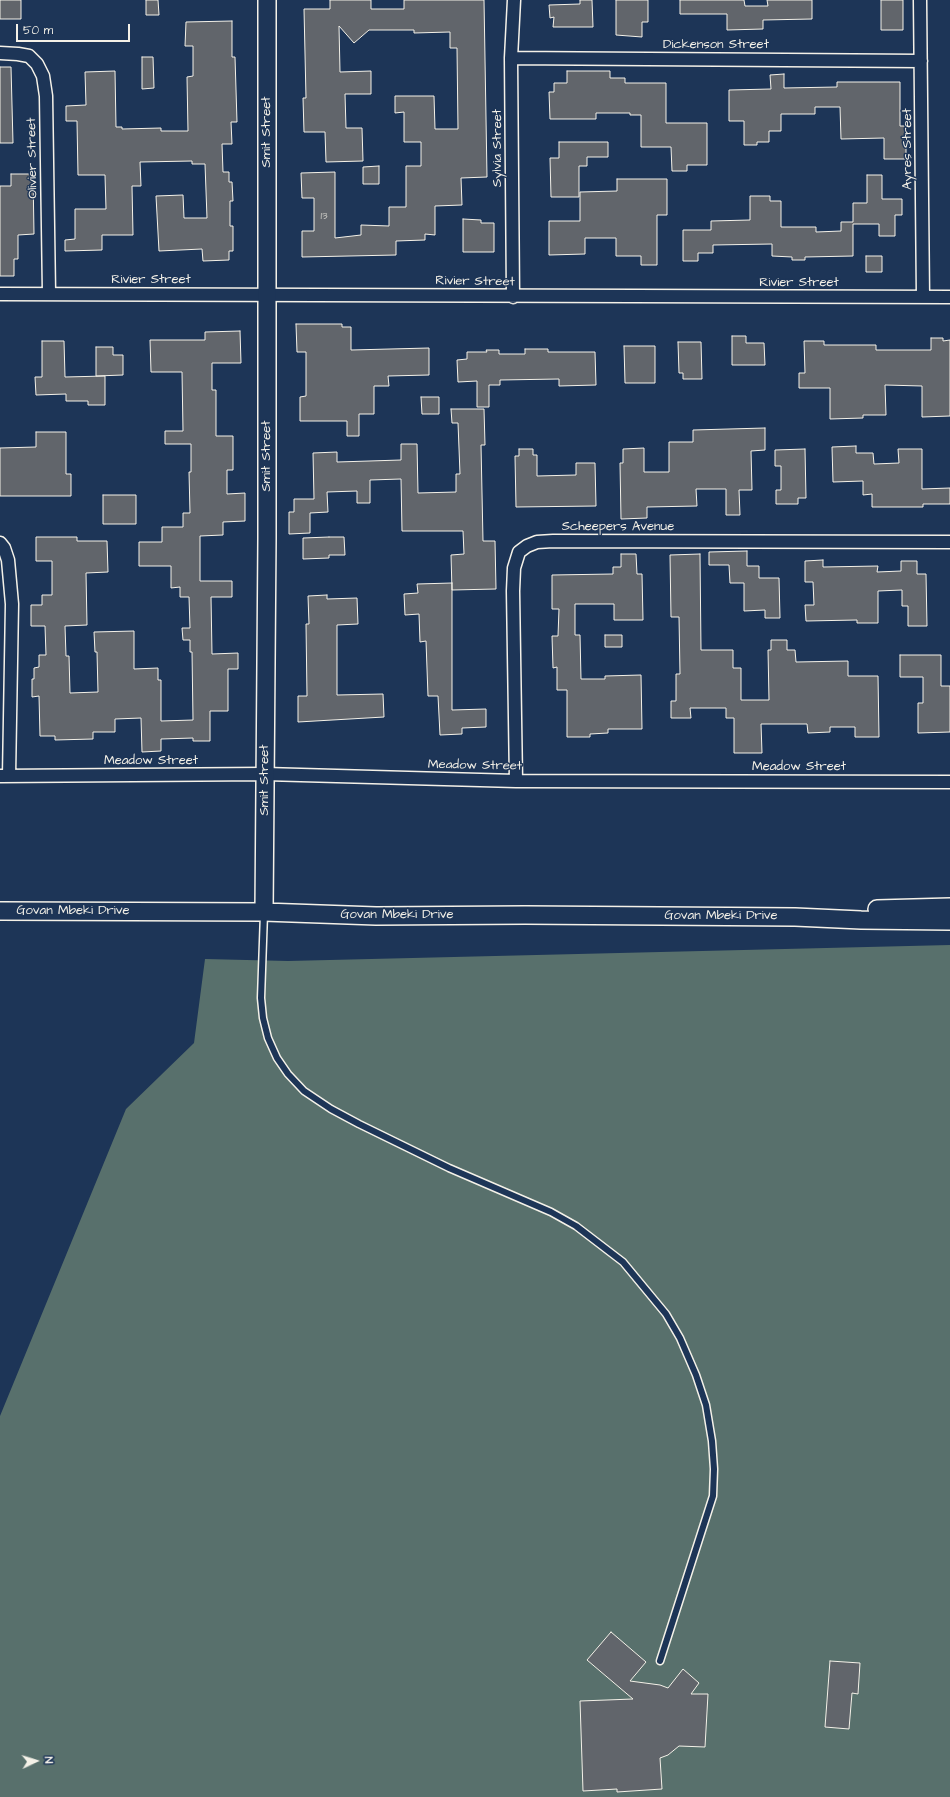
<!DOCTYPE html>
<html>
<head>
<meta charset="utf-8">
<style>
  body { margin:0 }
  #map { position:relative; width:950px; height:1797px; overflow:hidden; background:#1d3557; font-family:"Architects Daughter",sans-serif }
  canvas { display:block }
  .north { position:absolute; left:16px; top:1741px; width:40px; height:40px; -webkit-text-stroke:3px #1d3557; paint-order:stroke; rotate:86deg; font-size:11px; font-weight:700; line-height:16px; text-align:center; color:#f4f1e8 }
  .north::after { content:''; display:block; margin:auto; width:14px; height:18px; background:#f4f1e8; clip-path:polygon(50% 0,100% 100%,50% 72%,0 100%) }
  .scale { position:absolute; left:16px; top:24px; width:114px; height:18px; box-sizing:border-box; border:2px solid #f4f1e8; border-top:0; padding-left:5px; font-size:12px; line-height:14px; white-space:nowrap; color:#f4f1e8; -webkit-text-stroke:3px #1d3557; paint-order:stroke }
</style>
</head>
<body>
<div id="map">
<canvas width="950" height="1797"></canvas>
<div class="north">N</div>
<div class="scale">50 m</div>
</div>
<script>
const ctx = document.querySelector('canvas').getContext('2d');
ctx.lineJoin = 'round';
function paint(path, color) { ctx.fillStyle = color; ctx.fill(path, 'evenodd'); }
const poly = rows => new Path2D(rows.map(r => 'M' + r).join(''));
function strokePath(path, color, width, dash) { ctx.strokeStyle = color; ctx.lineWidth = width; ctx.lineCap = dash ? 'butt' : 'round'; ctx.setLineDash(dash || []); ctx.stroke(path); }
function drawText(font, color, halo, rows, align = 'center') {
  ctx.font = font + ' "Architects Daughter",sans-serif'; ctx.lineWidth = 3; ctx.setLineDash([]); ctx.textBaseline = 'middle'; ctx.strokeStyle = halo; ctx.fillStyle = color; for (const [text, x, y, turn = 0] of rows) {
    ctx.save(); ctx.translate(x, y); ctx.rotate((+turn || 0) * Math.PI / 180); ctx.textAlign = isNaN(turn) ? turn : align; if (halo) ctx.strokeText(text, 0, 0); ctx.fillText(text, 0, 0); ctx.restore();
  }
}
const green = poly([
  [950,945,950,1797,0,1797,0,1416,126,1109,194,1043,205,959,288,961]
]);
const building = poly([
  [0,0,21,0,21,19,0,19,0,0],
  [146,0,158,0,159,15,146,15,146,0],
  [330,0,371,0,371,9,404,9,404,0,484,0,487,177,461,178,462,205,435,206,435,235,425,234,425,240,396,241,396,255,302,257,302,231,314,231,314,198,302,198,301,173,335,172,335,238,361,235,361,225,389,226,389,207,406,207,406,166,421,166,421,142,404,142,404,112,395,113,395,96,434,96,435,129,458,129,457,48,450,48,450,32,414,33,414,30,369,30,354,43,339,26,340,72,371,71,371,94,345,94,346,128,362,128,363,161,326,162,325,132,304,132,303,98,306,98,304,9,330,9,330,0],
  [580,0,592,0,593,27,553,27,554,17,550,18,549,5,580,4,580,0],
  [616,0,648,0,648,22,642,22,642,37,616,35,616,0],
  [680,0,744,0,745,6,768,6,767,0,812,0,812,19,763,20,763,29,727,30,727,14,680,14,680,0],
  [881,0,903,0,903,30,881,30,881,0],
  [232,21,232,57,235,57,237,122,231,122,232,144,222,144,223,172,229,172,229,182,232,182,233,201,230,201,230,226,233,226,233,251,229,251,229,260,203,261,202,249,159,251,156,196,183,195,184,218,207,218,205,164,192,164,192,161,140,162,141,186,132,186,133,235,102,235,102,250,65,251,65,240,75,239,75,209,106,209,105,175,78,175,77,121,66,121,66,106,86,105,85,72,115,71,116,127,122,127,122,129,161,128,161,131,188,131,187,77,193,76,193,46,185,46,186,22,232,21],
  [142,57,153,57,154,88,142,89,142,57],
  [0,67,11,67,13,143,0,143,0,67],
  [567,71,610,71,610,78,625,78,625,83,666,83,666,123,707,123,707,165,687,165,687,171,672,171,671,147,641,147,641,115,630,115,630,113,596,113,596,119,550,119,549,92,554,92,554,83,567,83,567,71],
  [784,74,784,88,837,87,837,82,900,82,900,126,906,126,906,159,884,159,884,138,841,139,840,107,815,107,815,114,781,114,781,131,769,131,769,142,757,142,757,145,744,145,744,121,729,121,729,90,771,89,770,75,784,74],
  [559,142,608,142,608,157,587,157,587,166,579,166,579,197,551,197,550,158,559,158,559,142],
  [379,166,379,184,363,184,363,167,379,166],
  [11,174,33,174,34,234,18,235,18,259,14,259,14,276,0,276,0,186,11,186,11,174],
  [867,175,882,175,882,199,902,199,902,215,895,215,895,236,879,236,879,224,853,224,853,256,805,257,805,260,792,260,792,257,772,256,772,244,713,245,713,253,698,253,698,261,683,261,683,230,711,230,711,221,750,220,750,196,770,196,770,201,781,201,781,227,816,227,816,232,841,231,841,222,853,222,853,203,867,203,867,175],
  [617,179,667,179,667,215,657,215,657,265,641,265,641,256,616,256,616,238,585,238,585,254,549,255,549,221,580,221,580,192,617,191,617,179],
  [463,219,481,220,481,223,494,223,494,252,463,252,463,219],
  [866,256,882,256,882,272,866,272,866,256],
  [296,324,342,324,342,327,351,327,351,350,429,348,429,375,388,376,389,386,374,386,374,414,359,414,359,436,347,436,347,421,300,421,300,397,306,396,306,352,297,352,296,324],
  [240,331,241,363,212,363,212,390,216,390,216,436,233,436,233,470,227,470,227,494,245,493,245,521,223,522,223,535,200,536,200,581,232,581,232,597,211,597,212,654,238,653,238,669,228,669,228,711,210,711,210,741,193,741,193,738,161,739,161,751,142,752,141,718,115,719,115,732,93,732,93,739,55,740,55,736,40,736,39,696,32,697,32,679,34,679,34,668,39,667,39,655,46,655,45,626,31,626,31,605,42,605,42,595,52,595,52,561,36,561,36,537,77,537,77,541,107,541,108,572,86,573,87,625,65,626,66,656,69,656,70,693,98,692,97,652,95,652,94,632,134,631,134,669,158,668,158,680,161,680,161,721,193,720,192,652,190,652,190,640,183,640,182,628,190,628,189,597,180,597,180,587,171,588,171,566,139,566,139,542,162,542,162,527,183,527,183,513,190,513,189,472,191,472,191,444,165,444,165,431,183,431,182,372,151,372,150,340,205,340,205,332,240,331],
  [732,336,746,336,746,343,764,343,765,365,732,365,732,336],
  [931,338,943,338,943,341,950,340,950,416,922,417,922,386,885,385,886,415,863,415,863,418,830,419,830,388,799,388,799,373,805,373,804,341,824,341,824,345,876,345,876,350,931,350,931,338],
  [42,341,64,341,65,377,105,376,105,405,88,405,88,401,66,401,66,394,36,395,35,377,42,377,42,341],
  [678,342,701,342,702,379,683,379,683,373,679,373,678,342],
  [624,346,655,346,655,383,625,383,624,346],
  [96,347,113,347,113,355,123,355,123,375,96,376,96,347],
  [525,349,548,349,548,352,595,352,596,385,559,386,559,379,500,380,500,385,489,385,489,407,477,407,477,381,458,382,457,360,467,359,467,352,487,352,486,350,499,350,499,354,525,354,525,349],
  [421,397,439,397,439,414,422,414,421,397],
  [451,409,484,409,485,445,481,445,483,541,495,541,496,589,452,590,451,555,464,554,463,531,402,531,401,479,370,480,370,503,357,503,357,491,327,492,328,512,310,513,310,533,289,534,289,512,294,512,294,499,314,499,313,453,337,452,337,462,401,460,401,444,417,444,418,493,456,492,456,474,460,474,458,423,452,423,451,409],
  [765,428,765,450,751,451,752,490,739,490,740,515,726,515,726,489,696,489,697,506,647,507,647,518,621,519,620,463,623,463,623,449,644,448,644,472,669,472,669,442,693,442,693,430,765,428],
  [36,432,66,432,66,474,71,474,71,496,0,496,0,448,36,447,36,432],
  [856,446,856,453,873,453,874,464,899,463,898,449,922,449,922,489,950,488,950,504,923,504,923,507,872,507,872,494,863,495,863,481,833,482,832,447,856,446],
  [519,449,533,449,533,455,537,455,537,476,576,475,576,463,595,463,596,506,516,507,515,456,519,456,519,449],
  [805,449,806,498,798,498,798,504,776,504,776,490,781,490,781,466,775,466,775,450,805,449],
  [103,495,136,495,136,524,103,524,103,495],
  [329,537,344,537,345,555,329,555,329,558,303,559,303,538,329,537],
  [747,551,747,566,759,566,759,578,779,578,780,618,765,618,765,610,744,611,744,583,730,583,729,565,709,565,709,552,747,551],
  [621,554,636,554,637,574,642,574,643,620,614,620,614,604,575,604,575,635,580,635,581,679,605,679,605,676,641,675,642,729,608,729,608,733,590,734,590,737,567,737,567,690,557,690,557,667,553,668,552,636,558,636,559,609,552,609,552,575,613,574,613,567,621,567,621,554],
  [700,554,701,650,733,650,733,668,741,668,741,700,769,700,768,650,771,650,771,640,787,640,787,650,795,650,796,662,848,661,848,676,878,676,879,737,855,737,855,727,830,727,830,732,808,733,807,724,761,724,762,753,734,753,734,718,726,718,726,708,690,708,691,718,671,718,671,701,676,701,676,674,680,674,679,617,671,617,670,555,700,554],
  [823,560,823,567,878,566,877,572,901,571,901,561,917,561,917,574,926,574,927,626,908,626,908,606,902,606,902,590,878,591,878,623,857,623,857,620,806,621,805,605,814,605,813,582,805,582,805,561,823,560],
  [452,583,452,710,486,709,486,727,462,728,462,734,440,735,438,696,428,696,426,641,420,642,419,614,405,615,404,594,418,593,417,584,452,583],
  [327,595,327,599,357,598,358,624,337,625,337,695,383,694,384,717,298,722,298,696,307,696,306,624,309,624,308,596,327,595],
  [605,635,622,635,622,647,605,647,605,635],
  [900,655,941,655,941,686,950,686,950,732,918,733,918,703,923,703,923,677,900,677,900,655],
  [611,1632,646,1662,630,1681,660,1685,668,1688,683,1669,699,1683,691,1694,708,1694,705,1747,679,1746,668,1755,660,1758,662,1789,617,1792,617,1789,583,1791,580,1701,633,1699,587,1660,611,1632],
  [830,1661,860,1663,858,1694,852,1693,849,1729,825,1727,830,1661]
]);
const lane = poly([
  [264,913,261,998,263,1018,268,1038,277,1058,288,1074,304,1091,331,1109,359,1124,449,1168,551,1212,576,1226,623,1262,666,1314,680,1338,696,1375,706,1405,712,1441,714,1469,713,1496,660,1661]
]);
const street = poly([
  [920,0,923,297],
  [0,53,18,54,29,56,37,64,43,76,46,96,49,293],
  [511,58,921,61],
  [0,294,950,297],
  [513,297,511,58,514,0],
  [0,543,4,548,8,560,12,604,9,776],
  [0,776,265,774,516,781,950,782],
  [516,781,513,591,514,568,519,552,527,546,537,542,553,541,950,542]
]);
const secondary = poly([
  [877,909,950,907],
  [0,911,264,912,376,916,525,915,795,917,861,920,950,921],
  [264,912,267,538,267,0]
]);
const numberNames = [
  ["13",324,217]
];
const streetNames = [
  ["Dickenson Street",716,45],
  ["Smit Street",267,132,-90],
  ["Sylvia Street",498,148,-90],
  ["Ayres Street",908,149,-90],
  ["Olivier Street",33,158,-91],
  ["Rivier Street",151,280],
  ["Rivier Street",475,282,1],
  ["Rivier Street",799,283],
  ["Smit Street",267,456,-90],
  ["Scheepers Avenue",618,527],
  ["Meadow Street",151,761],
  ["Meadow Street",475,766,1],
  ["Meadow Street",799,767],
  ["Smit Street",265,780,-90],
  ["Govan Mbeki Drive",73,911],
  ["Govan Mbeki Drive",397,915],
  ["Govan Mbeki Drive",721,916]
];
paint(green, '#58706c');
paint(building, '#61656b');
strokePath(building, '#f4f1e8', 1);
strokePath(lane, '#f4f1e8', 9);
strokePath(street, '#f4f1e8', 15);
strokePath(secondary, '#f4f1e8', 20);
strokePath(lane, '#1d3557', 6);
strokePath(street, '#1d3557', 12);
strokePath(secondary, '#1d3557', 17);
drawText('11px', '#cfcec9', null, numberNames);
drawText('13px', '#f4f1e8', '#1d3557', streetNames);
</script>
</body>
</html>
